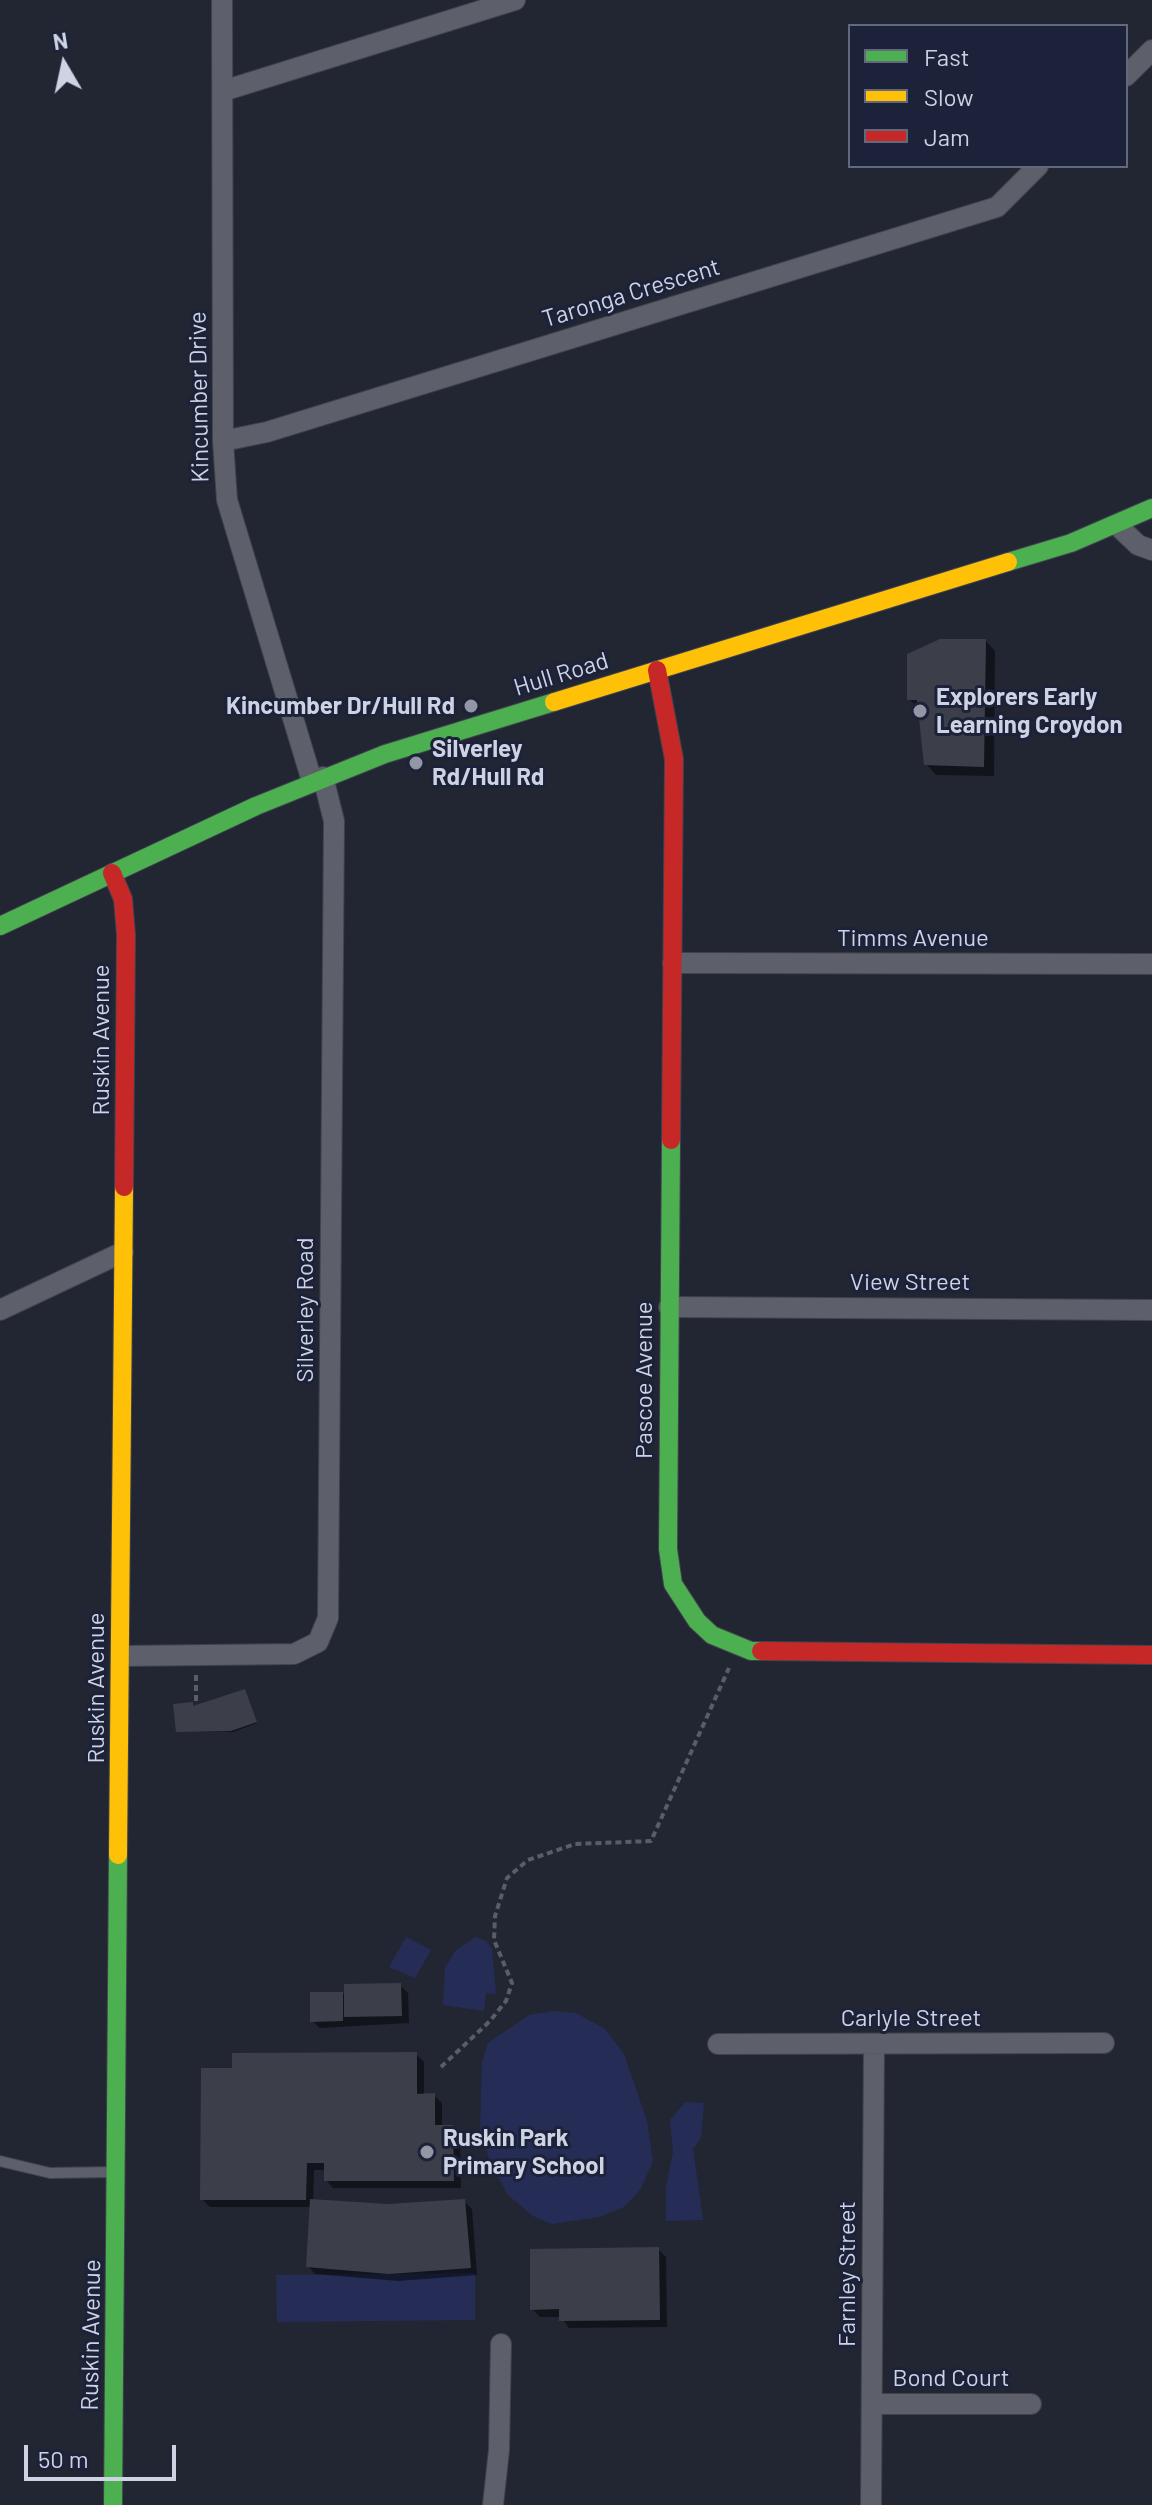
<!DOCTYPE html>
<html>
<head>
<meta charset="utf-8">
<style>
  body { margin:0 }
  #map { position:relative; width:1152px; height:2505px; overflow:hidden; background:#222633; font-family:Barlow,sans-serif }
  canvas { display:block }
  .legend { position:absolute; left:848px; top:24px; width:280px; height:144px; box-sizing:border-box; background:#1c2239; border:2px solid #63697d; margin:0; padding:10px 14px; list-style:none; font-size:24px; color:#ced3e3 }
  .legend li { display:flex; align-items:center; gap:16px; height:40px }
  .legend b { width:40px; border:2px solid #63697d }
  .north { position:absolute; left:24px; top:24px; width:80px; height:80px; -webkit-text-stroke:6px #1c2239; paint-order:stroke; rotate:351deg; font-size:22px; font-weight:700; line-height:32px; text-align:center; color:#ced3e3 }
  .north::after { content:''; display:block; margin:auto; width:28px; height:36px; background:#ced3e3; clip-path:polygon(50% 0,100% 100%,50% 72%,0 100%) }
  .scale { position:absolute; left:24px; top:2445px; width:152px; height:36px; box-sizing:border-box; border:4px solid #ced3e3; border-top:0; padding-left:10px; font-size:24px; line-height:28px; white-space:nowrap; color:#ced3e3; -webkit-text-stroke:6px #1c2239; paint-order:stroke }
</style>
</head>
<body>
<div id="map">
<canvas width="1152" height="2505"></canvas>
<ul class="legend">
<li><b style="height:10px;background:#4caf50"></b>Fast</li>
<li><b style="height:10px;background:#ffc107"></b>Slow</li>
<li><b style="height:10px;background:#c62828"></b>Jam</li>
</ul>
<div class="north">N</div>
<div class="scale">50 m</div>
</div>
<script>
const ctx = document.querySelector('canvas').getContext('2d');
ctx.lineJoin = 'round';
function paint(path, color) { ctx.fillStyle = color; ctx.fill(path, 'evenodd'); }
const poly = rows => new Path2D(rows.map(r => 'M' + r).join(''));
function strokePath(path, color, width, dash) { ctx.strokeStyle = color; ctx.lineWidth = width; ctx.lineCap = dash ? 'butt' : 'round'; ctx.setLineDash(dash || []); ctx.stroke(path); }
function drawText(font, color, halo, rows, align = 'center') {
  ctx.font = font + ' Barlow,sans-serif'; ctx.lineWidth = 6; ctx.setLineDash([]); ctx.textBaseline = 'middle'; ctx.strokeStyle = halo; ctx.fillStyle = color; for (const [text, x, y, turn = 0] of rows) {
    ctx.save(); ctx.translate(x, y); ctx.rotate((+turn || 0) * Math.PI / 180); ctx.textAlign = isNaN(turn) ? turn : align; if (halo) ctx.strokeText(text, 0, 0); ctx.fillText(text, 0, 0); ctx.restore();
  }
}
const green = poly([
  [406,1937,431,1950,415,1978,389,1967],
  [476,1937,486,1941,492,1949,496,1994,486,1993,484,2011,443,2005,445,1968,456,1950],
  [555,2011,576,2013,605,2029,624,2054,647,2121,653,2161,640,2190,624,2207,599,2217,552,2224,533,2216,508,2195,491,2164,480,2132,482,2062,488,2043,529,2015],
  [685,2102,704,2103,701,2138,693,2149,703,2220,666,2221,666,2187,673,2152,670,2120],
  [475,2273,475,2320,277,2322,276,2275]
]);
const shadow = poly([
  [985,640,995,651,994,776,936,775,926,764,920,710,909,699],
  [245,1691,257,1723,233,1732,178,1731,192,1704,194,1707],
  [400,1985,408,1993,409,2023,320,2028,312,2021,312,1994,346,1994],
  [416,2054,424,2062,424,2095,434,2095,442,2103,442,2127,453,2127,460,2135,461,2188,333,2188,326,2180,326,2170,314,2170,313,2202,388,2206,464,2201,472,2209,477,2275,398,2281,315,2274,308,2266,311,2207,210,2207,202,2199,234,2069],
  [658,2249,666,2257,667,2327,569,2328,561,2317,540,2317,532,2309]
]);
const building = poly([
  [940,639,986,639,984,767,924,765,917,700,907,700,907,654],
  [245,1689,257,1722,231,1731,176,1732,173,1704,193,1702,193,1706],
  [401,1983,402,2016,344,2017,344,1984],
  [310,1992,343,1992,343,2021,310,2022],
  [417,2052,417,2094,435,2093,435,2125,453,2125,454,2181,324,2181,324,2163,307,2163,306,2200,200,2200,201,2068,232,2068,232,2053],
  [310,2199,388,2204,465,2199,471,2268,389,2274,306,2267],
  [659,2247,660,2320,559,2321,559,2309,530,2310,530,2249]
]);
const path = poly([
  [196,1675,196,1705],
  [441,2067,490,2021,506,2001,512,1983,494,1940,495,1916,507,1878,528,1860,575,1844,651,1841,729,1668]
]);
const lane = poly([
  [0,2161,50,2173,114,2172]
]);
const street = poly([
  [222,0,223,441,227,500,312,781],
  [1126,76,1152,50],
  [223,91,515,0],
  [223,441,267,432,997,207,1038,166],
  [1118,526,1138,545,1152,550],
  [673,963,1152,964],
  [669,1307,1152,1310],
  [0,1310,123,1252],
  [121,1656,294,1654,318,1642,328,1618,334,821,323,777],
  [718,2044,1104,2043],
  [872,2404,1031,2404],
  [493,2505,499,2450,501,2344],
  [871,2505,874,2044]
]);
const fast = poly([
  [1008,562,1071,543,1152,508],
  [0,926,256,806,385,754,554,702],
  [671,1140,668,1549,673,1584,697,1621,712,1635,751,1651,761,1651],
  [113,2505,118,1855]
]);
const slow = poly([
  [554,702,1008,562],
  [118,1855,124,1187]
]);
const jam = poly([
  [657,670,674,759,671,1140],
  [112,873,123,899,126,935,124,1187],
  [761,1651,1152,1655]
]);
const markers = [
  [471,706,8,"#9296a5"],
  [920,711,8,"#9296a5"],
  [416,763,8,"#9296a5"],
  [427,2152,8,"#9296a5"]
];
const streetNames = [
  ["Taronga Crescent",631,293,-17],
  ["Kincumber Drive",199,397,-91],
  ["Hull Road",561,674,-17],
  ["Timms Avenue",913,938],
  ["Ruskin Avenue",101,1040,-90],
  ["View Street",910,1282],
  ["Silverley Road",305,1310,-90],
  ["Pascoe Avenue",644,1380,-90],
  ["Ruskin Avenue",96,1688,-90],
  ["Carlyle Street",911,2018],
  ["Farnley Street",847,2274,-90],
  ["Ruskin Avenue",91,2335,-89],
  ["Bond Court",951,2378]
];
const poiNames = [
  ["Explorers Early",936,697],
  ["Learning Croydon",936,725],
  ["Kincumber Dr/Hull Rd",455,706,"right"],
  ["Silverley",432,749],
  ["Rd/Hull Rd",432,777],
  ["Ruskin Park",443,2138],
  ["Primary School",443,2166]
];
paint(green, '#252d56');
paint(shadow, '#0007');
paint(building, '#3c3f4a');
strokePath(lane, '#40434e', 12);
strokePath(street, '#40434e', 22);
strokePath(fast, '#40434e', 20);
strokePath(slow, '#40434e', 20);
strokePath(jam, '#40434e', 20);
strokePath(path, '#5a5d67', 4, [6, 4]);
strokePath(lane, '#5d606a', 10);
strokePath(street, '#5d606a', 20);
strokePath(fast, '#4caf50', 18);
strokePath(slow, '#ffc107', 18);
strokePath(jam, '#c62828', 18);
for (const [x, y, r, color] of markers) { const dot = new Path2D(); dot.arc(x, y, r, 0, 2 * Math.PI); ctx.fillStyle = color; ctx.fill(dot); strokePath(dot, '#1c2239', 3); }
drawText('24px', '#ced3e3', '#1c2239', streetNames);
drawText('bold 24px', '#ced3e3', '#1c2239', poiNames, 'left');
</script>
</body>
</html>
